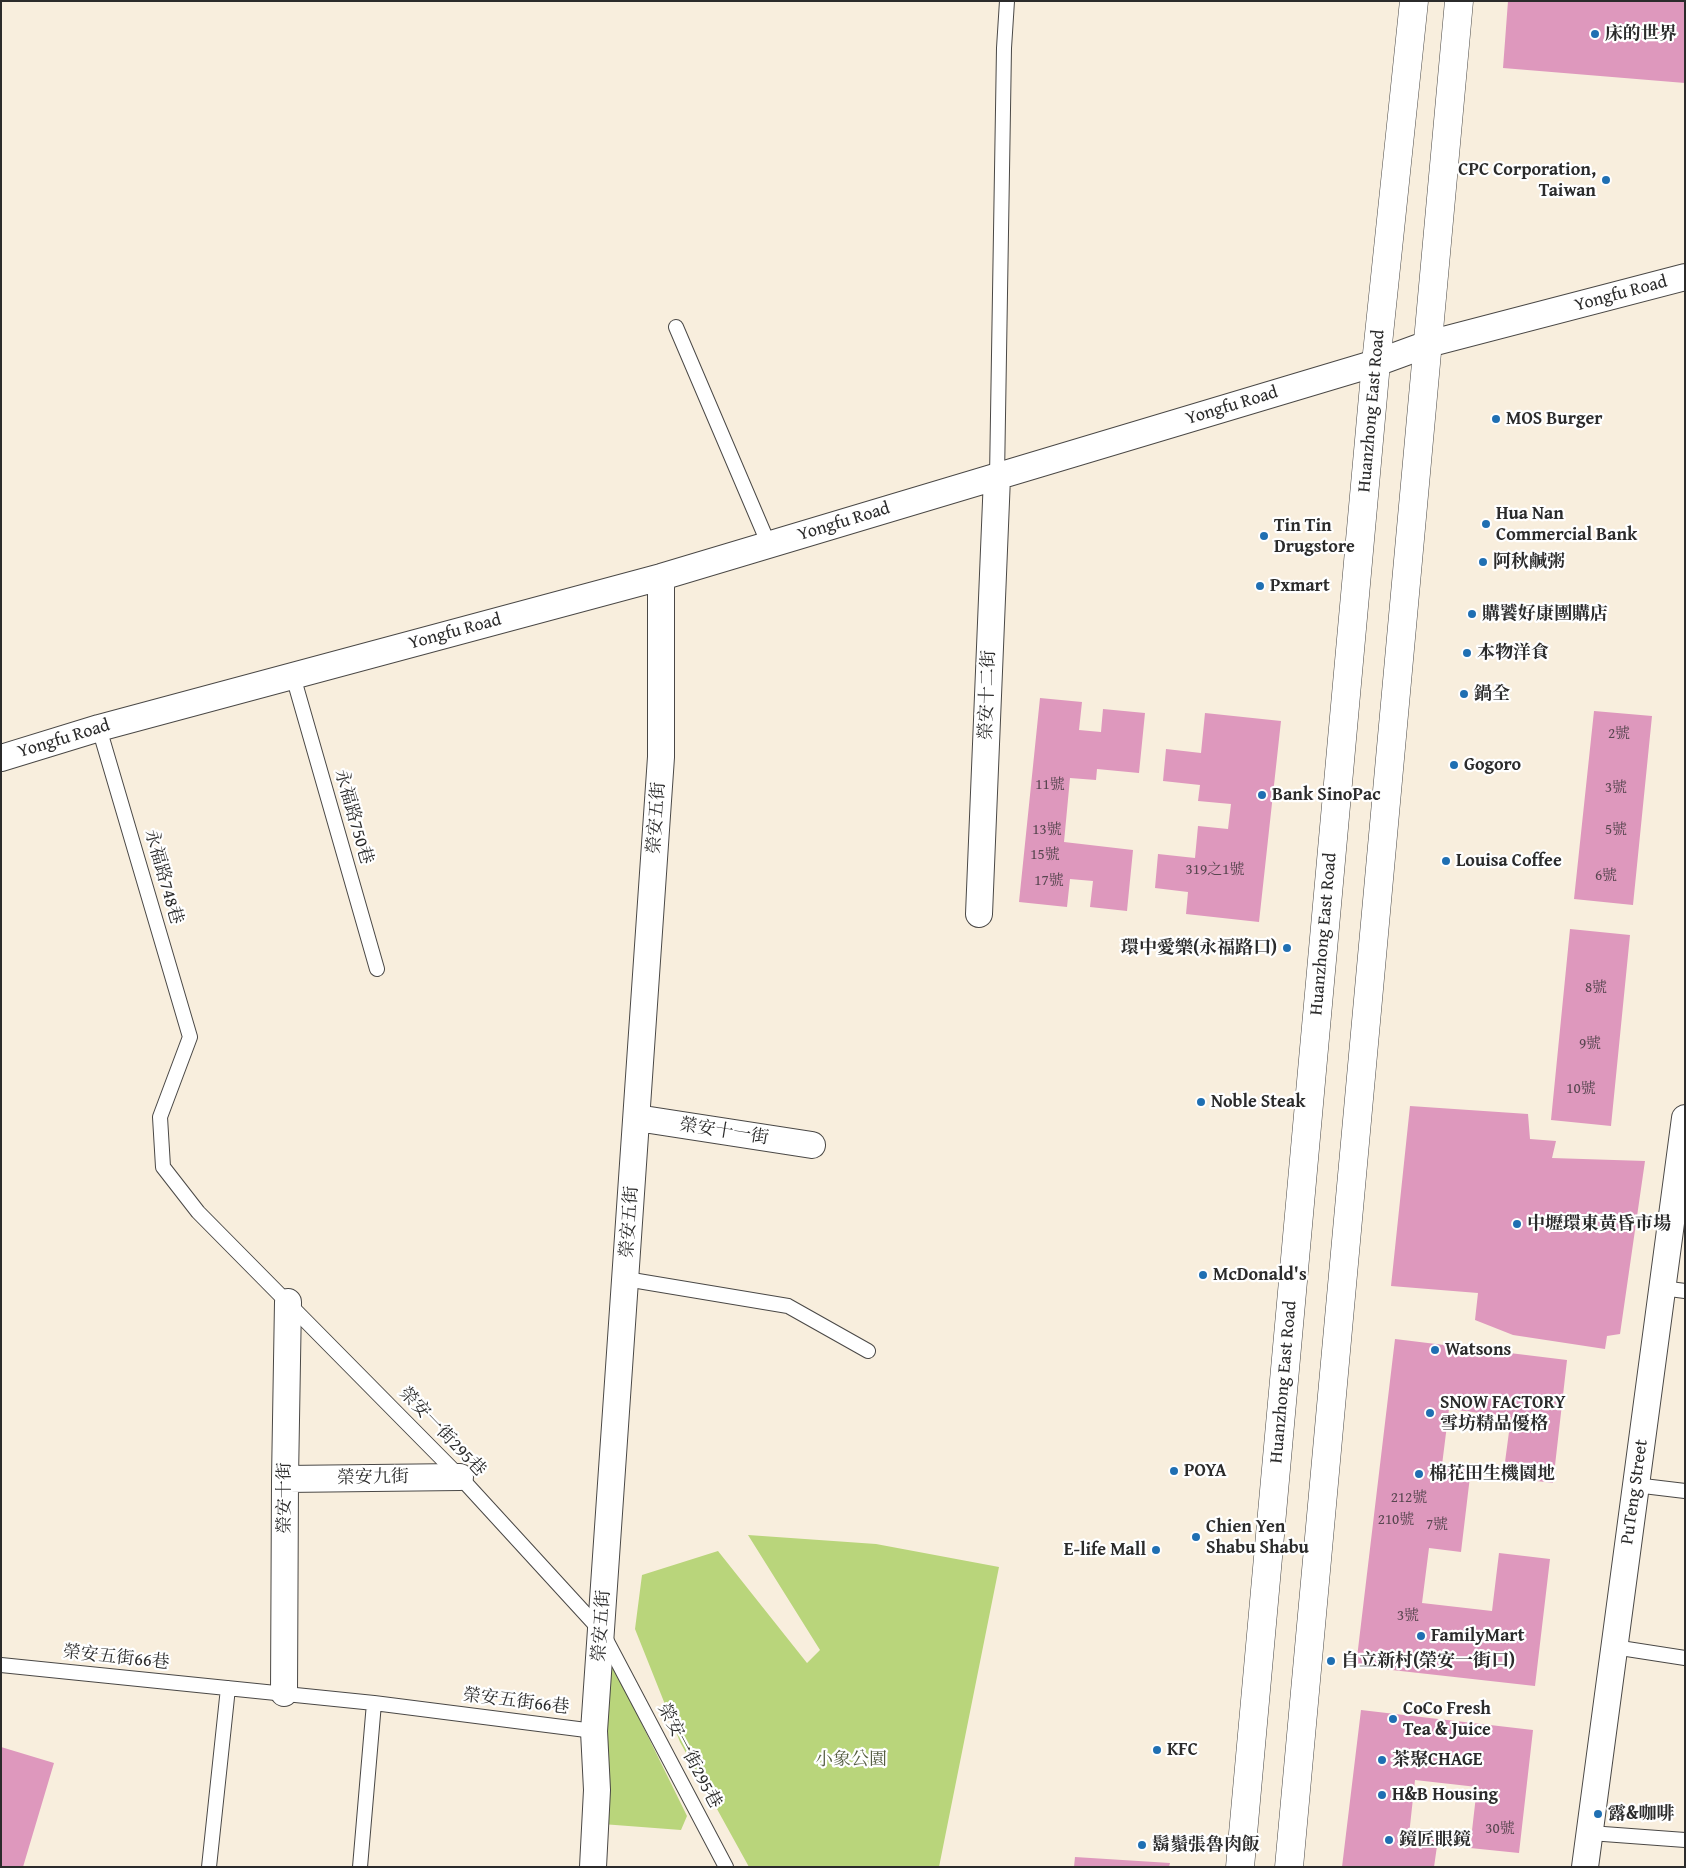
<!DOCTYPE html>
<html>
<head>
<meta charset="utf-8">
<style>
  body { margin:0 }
  #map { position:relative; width:1686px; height:1868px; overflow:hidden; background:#f8eedd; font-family:"Gentium Book Plus",serif }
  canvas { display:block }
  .frame { position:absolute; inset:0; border:2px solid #2b2b2b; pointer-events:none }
</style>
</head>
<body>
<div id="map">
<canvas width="1686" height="1868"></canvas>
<div class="frame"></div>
</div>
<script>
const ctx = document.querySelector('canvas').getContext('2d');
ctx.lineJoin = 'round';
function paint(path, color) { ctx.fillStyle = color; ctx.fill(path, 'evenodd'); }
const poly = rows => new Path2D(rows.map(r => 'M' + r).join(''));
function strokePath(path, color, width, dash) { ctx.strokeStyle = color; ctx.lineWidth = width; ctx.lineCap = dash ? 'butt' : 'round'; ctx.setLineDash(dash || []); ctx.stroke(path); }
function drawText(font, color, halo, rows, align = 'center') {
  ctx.font = font + ' "Gentium Book Plus","Noto Serif TC",serif'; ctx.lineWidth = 4.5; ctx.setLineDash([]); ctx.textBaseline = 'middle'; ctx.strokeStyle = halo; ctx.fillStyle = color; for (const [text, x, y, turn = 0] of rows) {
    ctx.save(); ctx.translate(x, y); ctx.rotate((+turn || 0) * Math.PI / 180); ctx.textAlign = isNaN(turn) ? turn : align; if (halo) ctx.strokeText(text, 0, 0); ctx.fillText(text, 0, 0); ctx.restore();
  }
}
const green = poly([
  [748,1535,876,1544,999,1567,939,1867,749,1867,680,1742,635,1629,642,1575,718,1551,807,1663,820,1650],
  [606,1651,687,1816,681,1830,602,1824]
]);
const building = poly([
  [1508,1,1685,1,1685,83,1503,68],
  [1040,698,1082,702,1079,730,1101,732,1103,709,1145,713,1139,773,1097,769,1096,780,1070,778,1064,842,1133,850,1127,911,1090,907,1093,881,1070,879,1067,907,1019,902],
  [1594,711,1652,716,1633,905,1574,899],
  [1205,713,1281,721,1259,922,1186,914,1188,892,1155,888,1158,854,1195,858,1198,826,1228,829,1231,804,1198,801,1200,785,1163,781,1166,749,1201,753],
  [1570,929,1630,935,1611,1126,1551,1120],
  [1410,1106,1528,1114,1530,1139,1556,1141,1552,1158,1645,1161,1620,1334,1607,1336,1605,1349,1513,1335,1475,1320,1478,1293,1391,1286],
  [1395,1339,1567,1360,1553,1483,1503,1477,1511,1417,1449,1409,1442,1465,1471,1468,1461,1552,1429,1548,1422,1603,1492,1611,1499,1553,1550,1559,1535,1686,1356,1666],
  [1361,1710,1533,1730,1519,1853,1470,1848,1477,1787,1415,1780,1409,1835,1438,1839,1434,1867,1342,1867],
  [1,1747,54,1763,23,1867,1,1867],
  [1075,1857,1170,1863,1169,1867,1074,1867]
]);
const lane = poly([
  [676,327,769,545],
  [997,477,1004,48,1007,1],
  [293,676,377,969],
  [99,728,190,1037,160,1117,163,1167,198,1212,460,1477,602,1632,726,1867],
  [626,1279,788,1306,868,1351],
  [1662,1288,1685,1291],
  [1635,1485,1685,1491],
  [1614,1647,1685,1658],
  [1,1665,374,1703,594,1731],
  [1590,1833,1685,1840],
  [209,1867,228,1688],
  [360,1867,374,1703]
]);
const street = poly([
  [1,758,99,728,661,577,1376,363,1428,344,1685,277],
  [979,914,997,477],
  [637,1118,812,1145],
  [285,1479,460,1477],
  [284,1693,285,1479,288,1302],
  [593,1867,597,1790,594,1731,661,757,661,577],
  [1585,1867,1685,1118]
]);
const secondary = poly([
  [1240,1867,1376,363,1414,1],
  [1289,1867,1459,1]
]);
const markers = [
  [1595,34,5,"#1f6fb2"],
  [1606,180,5,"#1f6fb2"],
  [1496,419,5,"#1f6fb2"],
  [1486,524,5,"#1f6fb2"],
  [1264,536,5,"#1f6fb2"],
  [1483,562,5,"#1f6fb2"],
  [1260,586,5,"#1f6fb2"],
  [1472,614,5,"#1f6fb2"],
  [1467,653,5,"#1f6fb2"],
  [1464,694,5,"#1f6fb2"],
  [1454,765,5,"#1f6fb2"],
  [1262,795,5,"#1f6fb2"],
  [1446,861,5,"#1f6fb2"],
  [1287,948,5,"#1f6fb2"],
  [1201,1102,5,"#1f6fb2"],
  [1517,1224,5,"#1f6fb2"],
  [1203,1275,5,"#1f6fb2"],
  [1435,1350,5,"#1f6fb2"],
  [1430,1413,5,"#1f6fb2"],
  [1174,1471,5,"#1f6fb2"],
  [1419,1474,5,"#1f6fb2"],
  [1196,1537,5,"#1f6fb2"],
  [1156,1550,5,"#1f6fb2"],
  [1421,1636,5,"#1f6fb2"],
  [1331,1661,5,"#1f6fb2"],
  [1393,1719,5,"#1f6fb2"],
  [1157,1750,5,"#1f6fb2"],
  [1382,1760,5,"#1f6fb2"],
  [1382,1795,5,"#1f6fb2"],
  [1598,1814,5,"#1f6fb2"],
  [1389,1840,5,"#1f6fb2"],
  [1142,1845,5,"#1f6fb2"]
];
const numberNames = [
  ["2號",1619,734],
  ["11號",1050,785],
  ["3號",1616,788],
  ["13號",1047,830],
  ["5號",1616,830],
  ["15號",1045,855],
  ["319之1號",1215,870],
  ["6號",1606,876],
  ["17號",1049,881],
  ["8號",1596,988],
  ["9號",1590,1044],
  ["10號",1581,1089],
  ["212號",1409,1498],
  ["210號",1396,1520],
  ["7號",1437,1525],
  ["3號",1408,1616],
  ["30號",1500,1829]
];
const poiNames = [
  ["床的世界",1605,34],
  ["CPC Corporation,",1596,170,"right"],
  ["Taiwan",1596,191,"right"],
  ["MOS Burger",1506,419],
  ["Hua Nan",1496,514],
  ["Commercial Bank",1496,535],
  ["Tin Tin",1274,526],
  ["Drugstore",1274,547],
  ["阿秋鹹粥",1493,562],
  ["Pxmart",1270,586],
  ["購饕好康團購店",1482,614],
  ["本物洋食",1477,653],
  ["鍋全",1474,694],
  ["Gogoro",1464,765],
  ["Bank SinoPac",1272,795],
  ["Louisa Coffee",1456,861],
  ["環中愛樂(永福路口)",1277,948,"right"],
  ["Noble Steak",1211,1102],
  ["中壢環東黃昏市場",1527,1224],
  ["McDonald's",1213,1275],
  ["Watsons",1445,1350],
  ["SNOW FACTORY",1440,1403],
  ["雪坊精品優格",1440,1424],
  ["POYA",1184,1471],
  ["棉花田生機園地",1429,1474],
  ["Chien Yen",1206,1527],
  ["Shabu Shabu",1206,1548],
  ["E-life Mall",1146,1550,"right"],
  ["FamilyMart",1431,1636],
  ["自立新村(榮安一街口)",1341,1661],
  ["CoCo Fresh",1403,1709],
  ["Tea & Juice",1403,1730],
  ["KFC",1167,1750],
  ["茶聚CHAGE",1392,1760],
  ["H&B Housing",1392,1795],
  ["露&咖啡",1608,1814],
  ["鏡匠眼鏡",1399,1840],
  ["鬍鬚張魯肉飯",1152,1845]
];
const streetNames = [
  ["Yongfu Road",1621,294,-15],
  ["Yongfu Road",1232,406,-17],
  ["Huanzhong East Road",1372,411,-85],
  ["Yongfu Road",844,522,-17],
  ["Yongfu Road",455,632,-15],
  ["榮安十二街",988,695,-88],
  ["Yongfu Road",64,739,-17],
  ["永福路750巷",353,817,74],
  ["榮安五街",657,818,-86],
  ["永福路748巷",163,877,74],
  ["Huanzhong East Road",1324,934,-85],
  ["榮安十一街",724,1132,9],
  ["榮安五街",630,1222,-86],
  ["Huanzhong East Road",1284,1382,-85],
  ["榮安一街295巷",442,1432,46],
  ["榮安九街",373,1478,-1],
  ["PuTeng Street",1635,1492,-82],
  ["榮安十街",285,1498,-90],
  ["榮安五街",602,1626,-86],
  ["榮安五街66巷",116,1658,6],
  ["榮安五街66巷",516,1702,7],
  ["榮安一街295巷",689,1756,62]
];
const parkNames = [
  ["小象公園",851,1760]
];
paint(green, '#b9d57b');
paint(building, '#de98bd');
strokePath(lane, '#4a4846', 16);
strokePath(street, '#4a4846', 28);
strokePath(secondary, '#4a4846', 29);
strokePath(lane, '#fff', 14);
strokePath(street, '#fff', 26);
strokePath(secondary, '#fff', 28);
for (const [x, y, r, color] of markers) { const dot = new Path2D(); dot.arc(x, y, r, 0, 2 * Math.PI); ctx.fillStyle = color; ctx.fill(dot); strokePath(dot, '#fff', 2); }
drawText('15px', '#584650', null, numberNames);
drawText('bold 18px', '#2b2b2b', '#fff', poiNames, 'left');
drawText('18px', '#2b2b2b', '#fff', streetNames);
drawText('18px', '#565e43', '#fff', parkNames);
</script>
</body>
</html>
